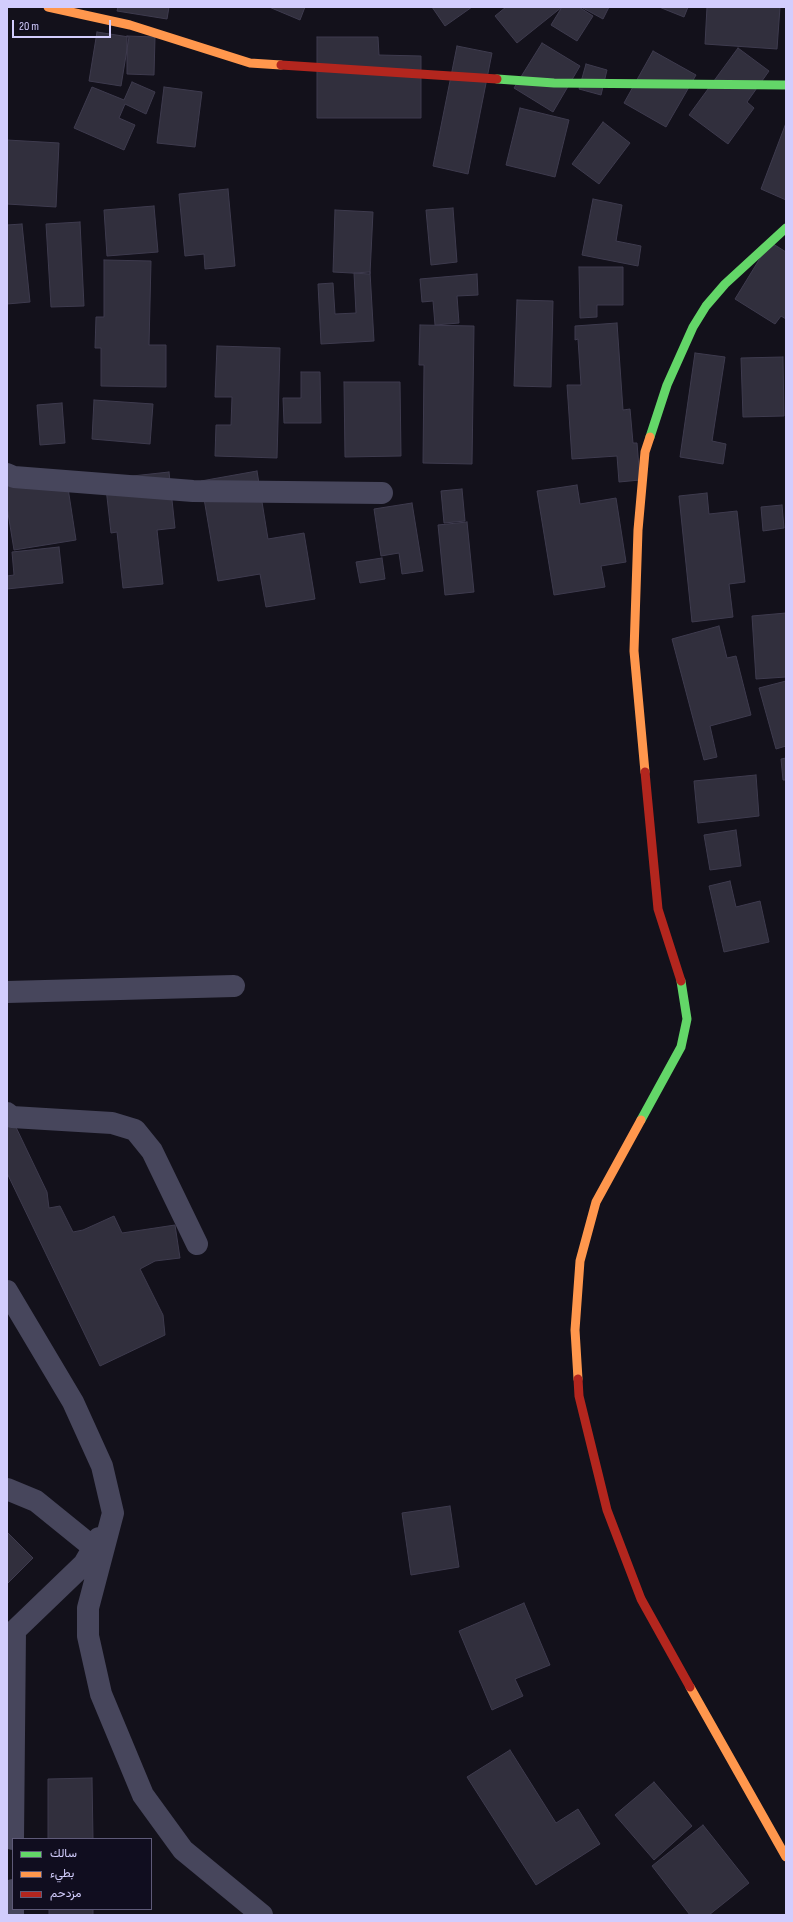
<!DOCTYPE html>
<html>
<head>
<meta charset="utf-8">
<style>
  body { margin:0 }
  #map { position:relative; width:793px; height:1922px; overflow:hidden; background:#13111b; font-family:"Sofia Sans Condensed",Vazirmatn,sans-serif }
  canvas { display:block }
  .frame { position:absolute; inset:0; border:8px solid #d2cdfd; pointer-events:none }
  .legend { position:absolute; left:12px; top:1838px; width:140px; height:72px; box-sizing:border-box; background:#100d1f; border:1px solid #5e5a78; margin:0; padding:5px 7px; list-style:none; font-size:12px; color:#d2cdfd }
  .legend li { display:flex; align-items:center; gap:8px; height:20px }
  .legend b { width:20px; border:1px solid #5e5a78 }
  .scale { position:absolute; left:12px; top:20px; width:99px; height:18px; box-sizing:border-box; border:2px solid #d2cdfd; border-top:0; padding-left:5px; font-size:12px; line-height:14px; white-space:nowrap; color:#d2cdfd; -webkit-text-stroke:3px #100d1f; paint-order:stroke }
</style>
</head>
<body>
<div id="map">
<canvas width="793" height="1922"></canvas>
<div class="frame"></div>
<ul class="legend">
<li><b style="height:5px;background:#63d668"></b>سالك</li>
<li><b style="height:5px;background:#ff974d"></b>بطيء</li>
<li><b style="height:5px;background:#b3261e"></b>مزدحم</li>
</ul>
<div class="scale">20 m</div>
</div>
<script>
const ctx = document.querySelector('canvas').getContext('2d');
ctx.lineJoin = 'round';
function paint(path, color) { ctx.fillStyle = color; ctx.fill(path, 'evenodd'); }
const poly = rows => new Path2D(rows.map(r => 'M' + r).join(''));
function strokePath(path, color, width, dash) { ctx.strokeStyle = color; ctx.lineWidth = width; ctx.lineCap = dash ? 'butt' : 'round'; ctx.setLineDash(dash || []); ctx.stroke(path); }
const building = poly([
  [118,7,169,7,167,19,117,11,118,7],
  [269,7,305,7,300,20,269,7],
  [432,7,472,7,445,26,432,7],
  [506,7,562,7,517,43,495,16,506,7],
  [562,7,579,7,593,16,577,41,551,25,562,7],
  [581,7,609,7,603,19,581,7],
  [659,7,688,7,684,17,659,7],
  [707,7,780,7,777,49,705,44,707,7],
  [97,32,129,37,121,86,89,81,97,32],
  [127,36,155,37,154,75,127,74,127,36],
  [317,37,378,37,379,55,421,56,421,118,317,118,317,37],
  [542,43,580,66,553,112,514,88,542,43],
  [457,46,492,53,468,174,433,166,457,46],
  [738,48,769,71,747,102,754,108,728,144,689,115,738,48],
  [653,51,696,75,666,127,624,103,653,51],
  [586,64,607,70,601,95,579,89,586,64],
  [132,82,155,92,146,114,125,104,119,118,135,125,124,150,74,128,92,87,124,100,132,82],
  [164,87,202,92,195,147,157,143,164,87],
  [520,108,569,120,555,177,506,165,520,108],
  [603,122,630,143,599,184,572,164,603,122],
  [786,123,786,200,761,189,786,123],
  [7,140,59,143,56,207,7,204,7,140],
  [228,189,235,266,205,269,204,254,185,256,179,194,228,189],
  [593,199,622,205,616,241,641,246,638,266,582,255,593,199],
  [154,206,158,252,107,256,104,210,154,206],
  [453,208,457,262,431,265,426,210,453,208],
  [335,210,373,212,370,274,333,272,335,210],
  [80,222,84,306,51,307,46,224,80,222],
  [22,224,30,302,7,304,7,225,22,224],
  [770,242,786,252,786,319,781,316,775,324,735,299,770,242],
  [104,260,151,261,149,345,166,345,166,387,101,386,101,348,95,348,96,317,104,317,104,260],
  [579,267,623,267,623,305,597,305,597,317,580,318,579,267],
  [370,272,374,341,321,344,318,284,333,283,335,314,356,313,354,273,370,272],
  [477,274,478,295,457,296,459,323,435,325,433,301,422,302,420,279,477,274],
  [517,300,553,301,551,387,514,386,517,300],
  [617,323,623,410,630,409,633,443,637,443,640,480,619,482,617,456,572,459,567,385,581,385,578,339,575,340,575,326,617,323],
  [420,325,474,326,472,464,423,463,424,365,419,365,420,325],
  [217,346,280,348,277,458,215,456,216,425,231,425,232,397,215,397,217,346],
  [695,353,725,357,712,441,726,444,723,464,680,457,695,353],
  [783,357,784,416,743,417,741,358,783,357],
  [301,372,320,372,321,423,284,423,283,398,301,398,301,372],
  [344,382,400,382,401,456,345,457,344,382],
  [94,400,153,404,150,444,92,439,94,400],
  [62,403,65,443,40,445,37,405,62,403],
  [257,471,268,539,304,533,315,599,266,607,260,574,218,581,201,481,257,471],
  [169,472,175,528,157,530,163,584,123,588,117,532,111,533,105,479,169,472],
  [66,475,76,540,14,550,7,507,7,484,66,475],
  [577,485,580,504,616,498,626,562,601,566,605,587,554,595,537,491,577,485],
  [462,489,465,521,444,523,441,491,462,489],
  [707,493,709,514,737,511,745,582,729,584,733,617,692,622,679,496,707,493],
  [412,503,423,571,402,574,399,553,381,556,374,509,412,503],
  [782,505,784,528,763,531,761,507,782,505],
  [467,522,474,592,445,595,438,525,467,522],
  [59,547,63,583,7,589,7,576,14,575,12,552,59,547],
  [382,558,385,579,360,583,356,562,382,558],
  [786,613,786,677,756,679,752,616,786,613],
  [719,626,727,658,736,656,751,715,710,726,717,757,704,760,672,639,719,626],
  [786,681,786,746,776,749,759,688,786,681],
  [786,758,786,780,783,780,781,759,786,758],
  [756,775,759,816,698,823,694,781,756,775],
  [736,830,741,866,710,870,704,835,736,830],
  [730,881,736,907,760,901,769,942,724,952,709,886,730,881],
  [13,1121,47,1192,49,1208,60,1206,73,1232,83,1230,114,1216,122,1233,175,1225,180,1258,155,1261,140,1269,163,1315,165,1335,100,1366,7,1173,7,1122,13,1121],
  [450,1506,459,1567,411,1575,402,1513,450,1506],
  [7,1532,33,1558,7,1584,7,1532],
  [524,1603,550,1665,515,1679,523,1696,492,1710,459,1631,524,1603],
  [510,1750,556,1823,578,1809,600,1844,536,1885,467,1777,510,1750],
  [92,1778,93,1839,48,1839,48,1779,92,1778],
  [654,1782,692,1826,654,1860,615,1815,654,1782],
  [703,1825,749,1883,709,1915,690,1915,652,1866,703,1825],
  [49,1909,93,1909,93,1915,49,1915,49,1909]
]);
const street = poly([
  [7,474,14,477,193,491,382,493],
  [7,992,234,986],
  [7,1113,12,1117,112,1123,135,1130,152,1151,197,1244],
  [7,1291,73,1402,102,1466,113,1513,88,1608,88,1636,101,1694,143,1795,183,1850,262,1915],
  [7,1489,36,1501,94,1548],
  [7,1638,84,1564,99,1538],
  [13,1839,15,1631],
  [13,1915,13,1890]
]);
const fast = poly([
  [497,79,554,83,786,85],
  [650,437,667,385,693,327,706,306,725,284,786,228],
  [641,1120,681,1047,687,1019,681,981]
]);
const slow = poly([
  [48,7,130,25,250,63,281,65],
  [645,772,634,651,638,530,645,452,650,437],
  [578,1379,575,1330,580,1261,596,1202,641,1120],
  [690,1687,786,1857]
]);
const jam = poly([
  [281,65,497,79],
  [645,772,658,909,681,981],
  [578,1379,579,1396,607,1510,641,1599,690,1687]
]);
paint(building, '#312f3d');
strokePath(building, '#3e3b4e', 1);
strokePath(street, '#47465c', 22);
strokePath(fast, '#63d668', 9);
strokePath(slow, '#ff974d', 9);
strokePath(jam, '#b3261e', 9);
</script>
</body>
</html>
